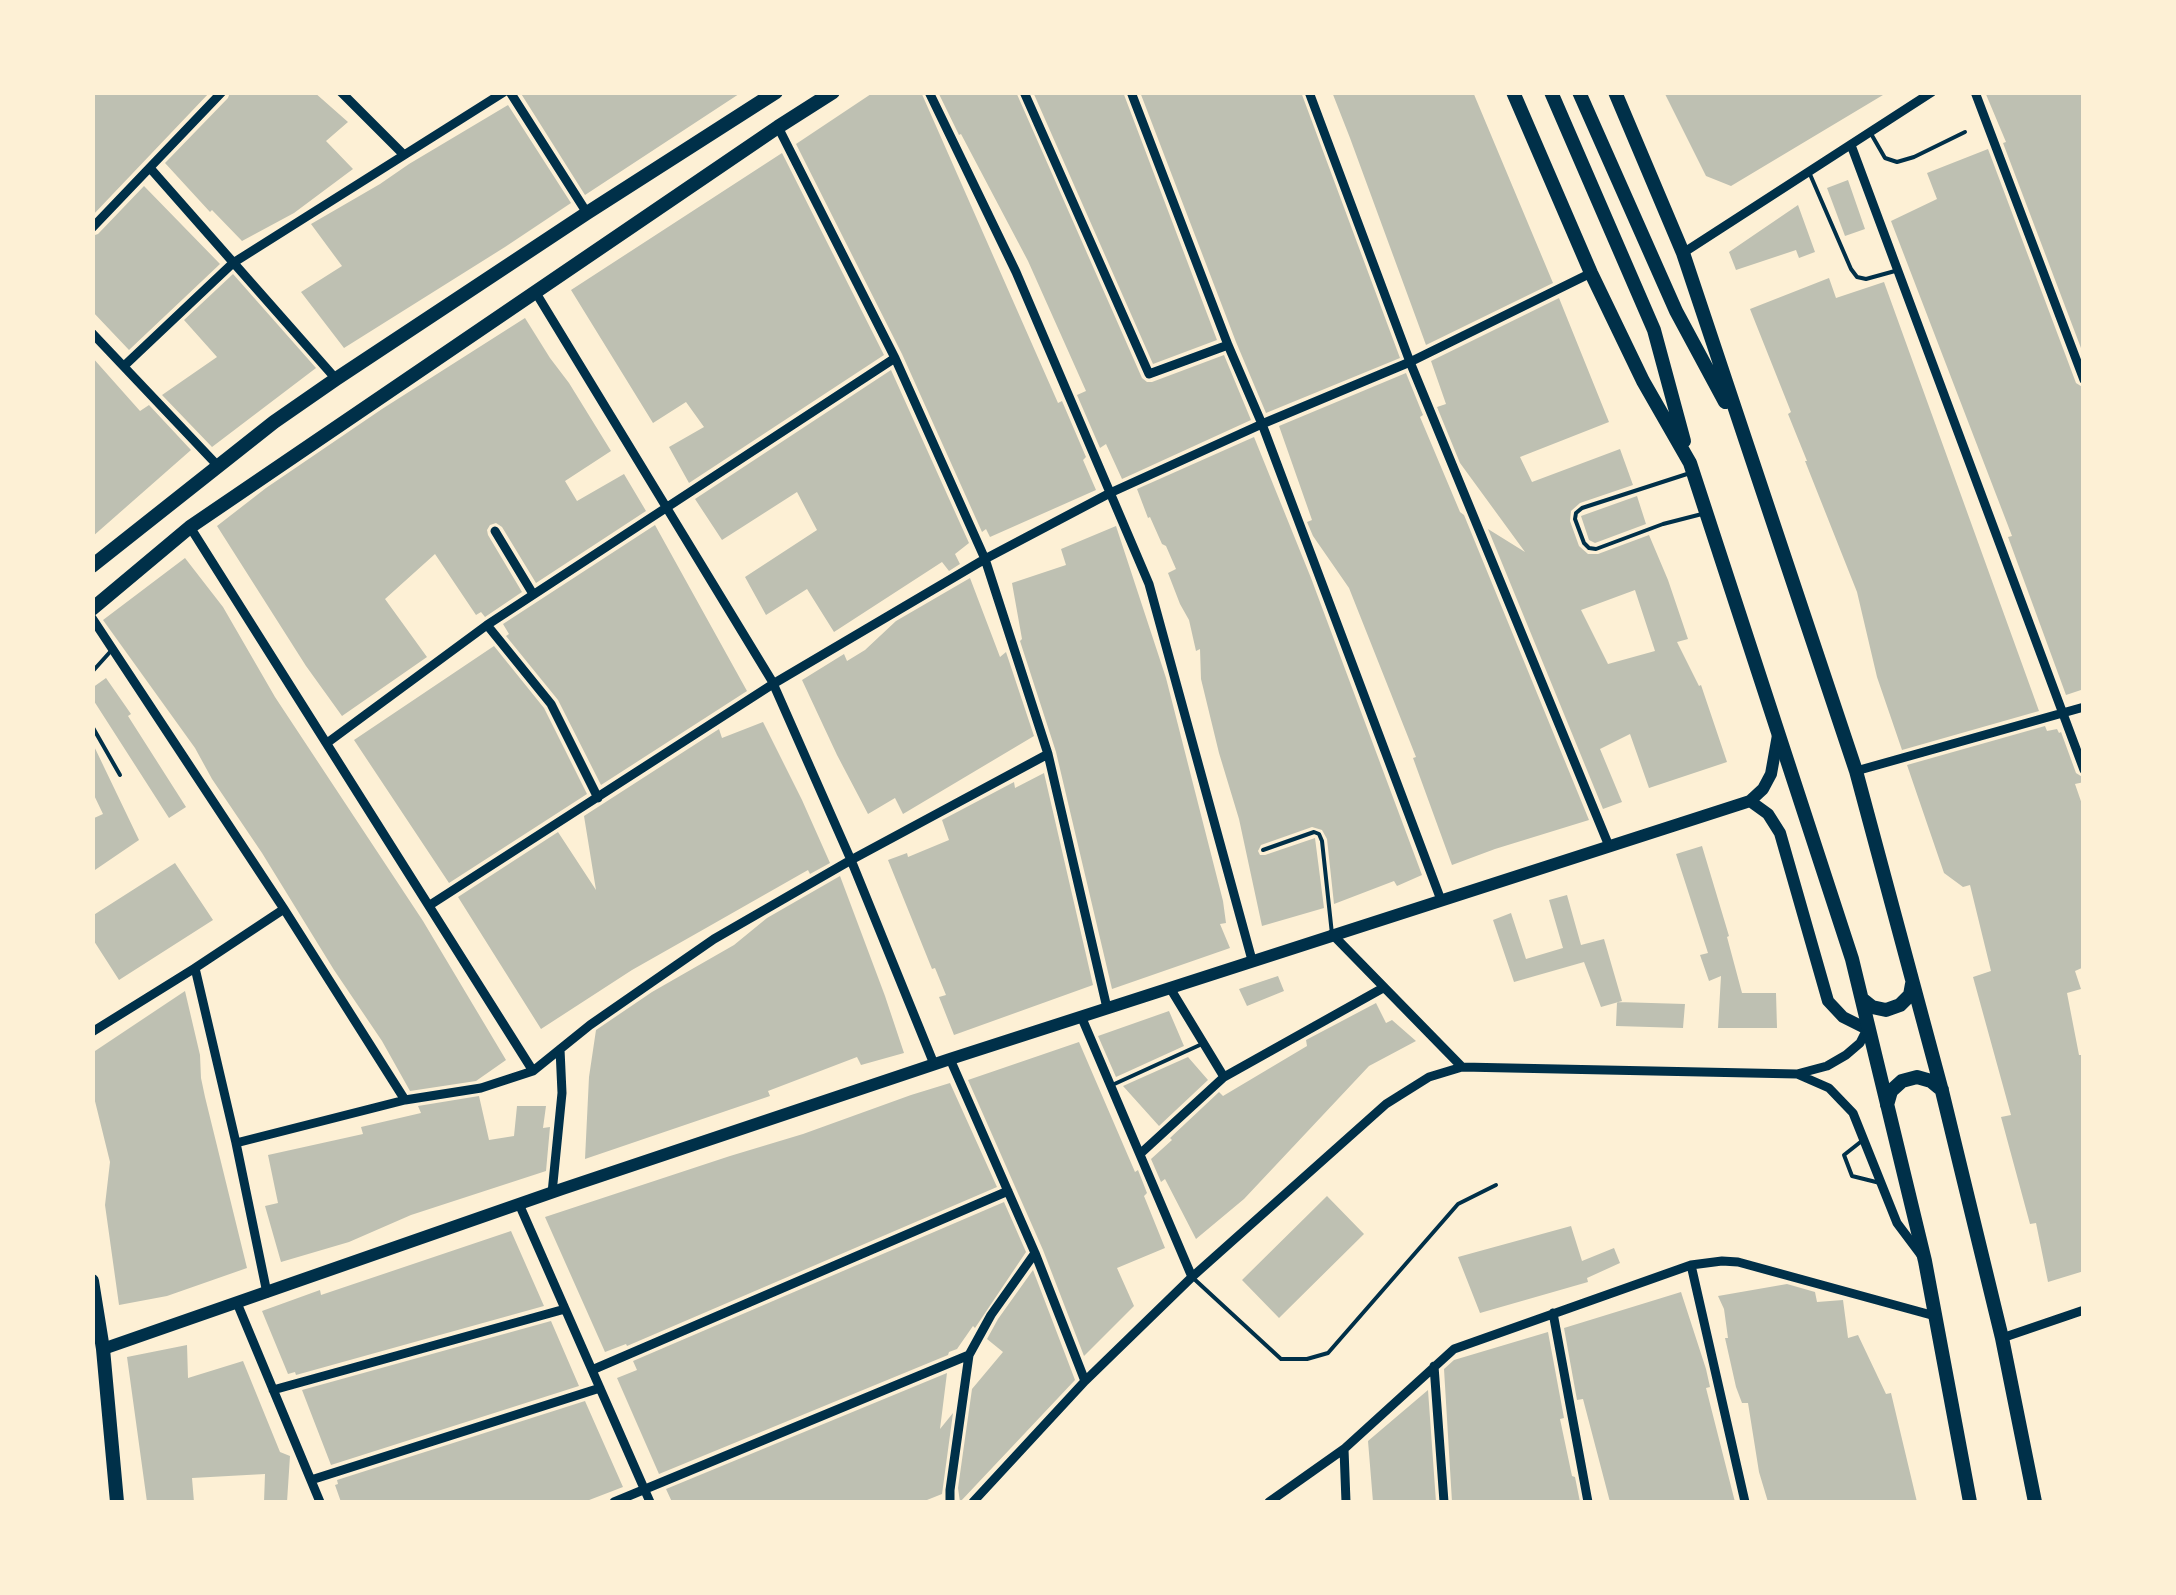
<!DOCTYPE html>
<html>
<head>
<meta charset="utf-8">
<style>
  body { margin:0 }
  #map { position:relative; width:2176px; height:1595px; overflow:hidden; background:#fdf0d5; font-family:"DM Sans",sans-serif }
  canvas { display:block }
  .frame { position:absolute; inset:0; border:95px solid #fdf0d5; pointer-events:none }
</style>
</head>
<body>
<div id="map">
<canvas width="2176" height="1595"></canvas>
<div class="frame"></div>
</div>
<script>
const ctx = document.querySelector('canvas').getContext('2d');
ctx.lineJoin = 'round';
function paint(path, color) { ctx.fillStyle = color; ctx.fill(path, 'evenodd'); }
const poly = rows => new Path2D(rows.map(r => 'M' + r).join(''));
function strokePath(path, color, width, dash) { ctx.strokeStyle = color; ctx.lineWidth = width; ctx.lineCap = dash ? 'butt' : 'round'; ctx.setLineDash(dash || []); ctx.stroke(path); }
const building = poly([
  [92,92,210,92,92,216],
  [230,92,314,92,348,122,326,141,353,169,294,213,242,241,212,210,210,212,165,163,228,98],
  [520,92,742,92,585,195],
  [874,92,921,92,1058,403,1062,401,1086,457,1083,460,1096,490,990,537,986,529,982,532,902,354,796,144],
  [938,92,1016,92,1142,378,1147,382,1152,382,1224,355,1251,420,1122,479,1106,444,1100,448,1077,395,1086,391,1028,261,961,134,959,135],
  [1033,92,1123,92,1217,340,1153,364],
  [1140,92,1301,92,1400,358,1266,413,1236,342],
  [1332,92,1473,92,1553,283,1426,345,1350,138],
  [1664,92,1888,92,1731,186,1706,176],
  [1985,92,2084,92,2084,356,2003,143,2006,142],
  [508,105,571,203,505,247,344,348,301,292,342,266,311,224,380,184,409,164],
  [1988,149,2076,383,2084,388,2084,689,2066,695,2008,537,2012,536,1891,221,1937,199,1927,173],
  [782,153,884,355,689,483,669,447,704,427,686,402,653,423,571,290],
  [1848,180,1865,229,1845,236,1827,188],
  [144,186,220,264,129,350,92,311,92,236,98,234],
  [1798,205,1815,252,1799,258,1796,250,1736,270,1729,252],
  [233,274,316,368,212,447,162,395,217,357,184,320],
  [1829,278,1836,298,1884,282,2039,711,1902,750,1877,677,1857,592,1805,461,1807,461,1788,414,1791,412,1750,309],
  [1559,298,1609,422,1520,457,1532,482,1620,449,1633,485,1580,503,1571,511,1570,521,1579,546,1588,554,1598,554,1649,535,1668,580,1688,639,1677,642,1699,686,1701,685,1727,762,1649,788,1630,734,1600,749,1622,802,1603,809,1488,529,1525,552,1460,463,1437,407,1446,404,1431,361],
  [1635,590,1655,651,1608,664,1581,610],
  [525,318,550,358,569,383,611,451,565,481,577,501,624,474,646,511,536,583,502,527,496,523,490,525,487,530,488,535,522,592,485,617,481,612,476,615,435,554,385,599,427,657,342,716,306,666,217,526,266,488,382,409],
  [92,357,140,411,149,405,191,450,92,537],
  [891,370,969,543,955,554,960,564,949,571,942,562,834,632,807,589,766,615,745,577,817,530,797,492,722,540,695,499],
  [1406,373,1423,415,1420,417,1460,512,1464,515,1589,820,1495,849,1452,865,1413,758,1416,757,1349,588,1313,536,1307,522,1312,520,1279,426],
  [1254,437,1311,578,1422,875,1397,886,1394,881,1334,904,1327,839,1322,830,1312,827,1261,845,1258,851,1260,855,1265,855,1315,838,1324,908,1262,926,1239,819,1219,753,1201,679,1200,649,1196,651,1189,620,1180,604,1168,573,1176,569,1166,546,1162,544,1150,517,1148,518,1137,489],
  [1637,496,1646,524,1595,543,1589,540,1581,516],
  [655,525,747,691,601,785,558,700,506,636,509,634,503,624],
  [1116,526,1166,678,1223,901,1226,923,1220,924,1230,948,1112,989,1056,752,1020,641,1022,639,1012,583,1066,565,1061,549],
  [185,558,223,607,275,697,423,921,506,1060,476,1081,410,1091,382,1041,334,970,262,853,212,779,195,748,103,620],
  [970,578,1000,657,1006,652,1034,736,903,814,895,798,868,814,837,755,802,680,844,654,847,661,865,650,896,621],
  [494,646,544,708,587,794,449,883,354,740],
  [106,678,131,714,128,716,186,807,169,818,92,698,92,688],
  [763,722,802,800,830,863,810,874,808,870,699,932,632,970,541,1029,458,897,558,832,596,890,584,816,719,729,722,738],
  [2045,726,2047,731,2057,729,2059,733,2061,732,2076,773,2084,778,2084,782,2075,784,2084,810,2084,967,2075,971,2081,989,2067,993,2079,1055,2084,1055,2084,1271,2048,1282,2036,1223,2030,1224,2001,1117,2011,1115,1973,977,1991,971,1970,885,1963,887,1944,873,1907,765],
  [92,742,139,840,92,872,92,819,103,814,92,791],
  [1044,773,1093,985,954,1035,939,997,946,995,935,968,932,969,888,860,907,853,908,857,949,840,942,820,1014,782,1015,788],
  [1702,846,1729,936,1727,937,1742,993,1776,993,1777,1028,1718,1028,1721,976,1709,981,1700,955,1708,953,1676,854],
  [175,863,213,920,119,980,92,938,92,916],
  [840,876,885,996,904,1053,861,1065,857,1057,768,1091,770,1096,585,1159,589,1077,596,1030,652,992,734,945,767,918],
  [1567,895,1581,945,1604,939,1622,1001,1601,1007,1584,962,1514,982,1493,920,1511,913,1526,959,1563,948,1549,900],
  [1278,976,1284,991,1247,1006,1239,989],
  [185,991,200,1055,201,1078,205,1097,247,1268,167,1296,119,1305,105,1205,110,1162,92,1089,92,1053],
  [1617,1002,1685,1004,1683,1028,1616,1026],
  [1376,1003,1386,1023,1392,1020,1416,1041,1369,1066,1244,1199,1196,1239,1165,1179,1161,1182,1151,1159,1172,1140,1170,1138,1219,1092,1223,1096,1307,1046,1306,1040],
  [1169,1011,1184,1046,1116,1077,1098,1036],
  [1079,1042,1135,1172,1138,1170,1147,1193,1144,1196,1165,1248,1117,1268,1134,1306,1084,1356,1043,1250,968,1080],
  [1188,1057,1208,1080,1159,1126,1123,1086],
  [950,1083,997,1187,627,1346,626,1344,605,1352,545,1217,730,1156,803,1134,911,1095],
  [479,1096,489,1140,514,1136,517,1106,546,1106,543,1128,550,1127,546,1171,411,1215,349,1242,281,1262,265,1206,278,1203,268,1155,363,1134,361,1127,421,1113,418,1106],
  [1327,1196,1364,1234,1279,1318,1242,1280],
  [1004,1202,1026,1252,975,1328,973,1326,957,1349,949,1352,948,1355,659,1474,617,1378,637,1370,633,1361],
  [1571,1226,1582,1261,1614,1248,1620,1263,1587,1278,1588,1282,1480,1313,1458,1257],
  [511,1231,544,1306,296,1375,295,1372,288,1374,262,1311,320,1290,321,1295],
  [1033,1270,1075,1380,960,1502,958,1488,972,1389,1003,1352,987,1339,998,1319],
  [1787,1284,1815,1292,1817,1302,1843,1300,1848,1338,1858,1335,1886,1394,1891,1393,1917,1502,1768,1502,1759,1472,1748,1403,1742,1403,1736,1387,1725,1338,1728,1338,1724,1309,1718,1296],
  [1681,1292,1706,1369,1710,1387,1706,1388,1735,1502,1610,1502,1583,1399,1577,1400,1564,1328],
  [551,1321,579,1386,331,1465,302,1390],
  [1548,1332,1564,1418,1560,1419,1572,1476,1575,1477,1580,1502,1452,1502,1444,1369,1454,1360],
  [187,1345,188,1378,243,1361,280,1452,290,1456,287,1502,264,1502,265,1474,192,1478,194,1502,147,1502,127,1357],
  [947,1373,940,1429,953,1413,942,1494,922,1502,672,1502,666,1489],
  [1428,1390,1436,1502,1373,1502,1368,1441],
  [585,1401,623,1487,584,1502,341,1502,335,1485,338,1484,337,1480]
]);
const service = poly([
  [1870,132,1885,158,1897,162,1914,157,1965,132],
  [1809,172,1851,269,1857,277,1866,279,1895,271],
  [1687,474,1582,508,1576,513,1575,519,1584,543,1589,548,1596,549,1663,524,1702,514],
  [92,672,110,652],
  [92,726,120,775],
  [1263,850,1314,832,1319,834,1322,841,1332,934],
  [1110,1086,1202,1044],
  [1863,1140,1844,1155,1852,1176,1880,1183],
  [1192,1277,1281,1359,1307,1359,1328,1353,1458,1204,1496,1185]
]);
const minor = poly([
  [341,92,403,154],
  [510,92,587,213],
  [929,92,1016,272,1149,584,1252,960],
  [1024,92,1149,374,1228,345],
  [1131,92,1228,345,1262,424,1441,900],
  [1309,92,1410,362,1609,846],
  [1975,92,2084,380],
  [778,127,895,358,985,559,1048,754,1107,1008],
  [1851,145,2084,770],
  [150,168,336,379],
  [92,228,222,92],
  [1683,253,1932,92],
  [536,293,772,681,851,860,934,1064],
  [92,333,218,466],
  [124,366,233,263,504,92],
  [190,527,533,1071],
  [495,531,533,594],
  [92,618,284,909,405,1100],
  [487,625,551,704,598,798],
  [327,743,487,625,895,358],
  [1856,771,2084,707],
  [430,905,773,684,985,559,1110,493,1262,424,1410,362,1591,273],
  [1332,934,1462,1067],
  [195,968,236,1143,267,1293],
  [1170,988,1224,1077],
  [1081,1016,1192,1277],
  [92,1032,195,968,284,909],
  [950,1059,1035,1253,1085,1381],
  [1797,1074,1827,1066,1846,1055,1860,1043,1867,1029],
  [236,1143,405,1100,481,1088,533,1071,590,1025,714,939,851,860,1048,754],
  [1140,1154,1224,1077,1383,988],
  [552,1193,562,1093,560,1049],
  [519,1204,650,1502],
  [1691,1265,1745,1502],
  [237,1303,320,1502],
  [1553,1313,1588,1502],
  [2002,1338,2084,1310],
  [1434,1366,1444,1502],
  [592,1370,1008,1191],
  [273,1390,565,1309],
  [1344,1449,1346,1502],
  [311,1480,600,1388],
  [614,1502,969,1355],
  [950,1502,950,1490,969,1355,991,1315,1035,1253],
  [973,1502,1085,1381,1192,1277,1386,1104,1429,1077,1462,1067,1797,1074,1829,1088,1853,1113,1897,1223,1921,1255],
  [1269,1502,1344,1449,1454,1349,1691,1265,1722,1261,1738,1262,1935,1316]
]);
const secondary = poly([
  [1750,801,1768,814,1780,833,1828,1001,1843,1017,1867,1029],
  [103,1349,562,1189,950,1059,1750,801,1763,789,1771,774,1778,735]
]);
const primary = poly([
  [92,566,274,422,336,379,587,213,776,92],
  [92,609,190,527,778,127,833,92],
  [92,1281,103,1349,117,1502]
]);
const trunk = poly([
  [1513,92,1591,273,1643,381,1690,463,1852,959,1925,1261,1970,1502],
  [1551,92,1654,330,1684,441],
  [1579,92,1676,311,1725,402],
  [1615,92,1683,253,1856,771,1942,1091,2002,1338,2035,1502],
  [1862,999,1872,1007,1886,1010,1900,1005,1910,995,1912,984],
  [1887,1105,1891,1091,1902,1081,1917,1077,1931,1081,1942,1090]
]);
paint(building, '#bec0b2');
strokePath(service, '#003049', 4);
strokePath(minor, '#003049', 9);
strokePath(secondary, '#003049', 12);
strokePath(primary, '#003049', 14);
strokePath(trunk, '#003049', 14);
</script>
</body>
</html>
